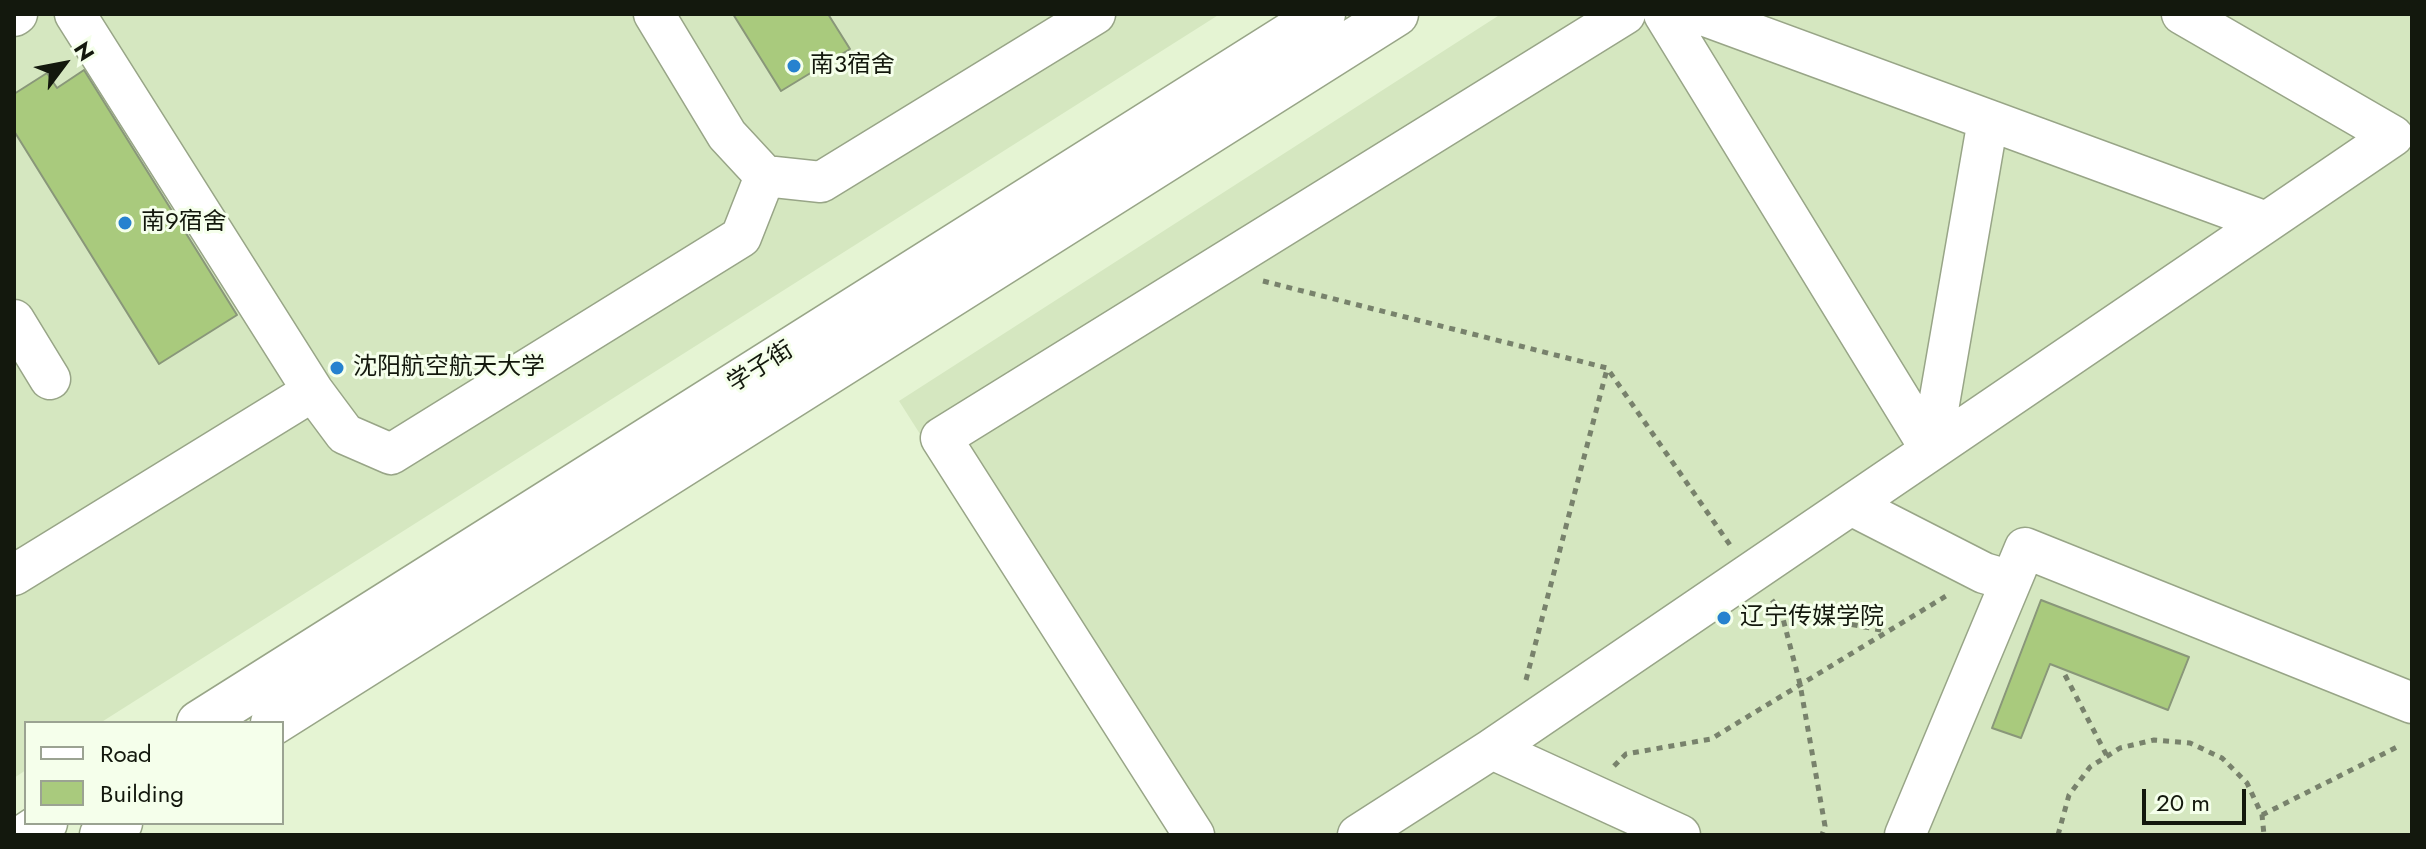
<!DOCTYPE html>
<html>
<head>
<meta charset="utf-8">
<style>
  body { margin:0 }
  #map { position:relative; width:2426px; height:849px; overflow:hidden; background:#e5f4d3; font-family:Jost,sans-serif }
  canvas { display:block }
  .frame { position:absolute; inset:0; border:16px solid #13180d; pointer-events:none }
  .legend { position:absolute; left:24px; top:721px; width:260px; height:104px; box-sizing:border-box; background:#f5ffeb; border:2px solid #9ba392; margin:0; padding:10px 14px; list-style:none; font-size:24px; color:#13180d }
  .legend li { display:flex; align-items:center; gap:16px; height:40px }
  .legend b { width:40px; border:2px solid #9ba392 }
  .north { position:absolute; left:24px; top:24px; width:80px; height:80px; -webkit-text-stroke:6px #f5ffeb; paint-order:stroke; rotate:58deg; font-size:22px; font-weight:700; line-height:32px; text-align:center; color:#13180d }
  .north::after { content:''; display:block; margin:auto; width:28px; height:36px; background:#13180d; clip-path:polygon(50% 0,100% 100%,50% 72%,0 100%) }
  .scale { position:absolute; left:2142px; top:789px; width:104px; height:36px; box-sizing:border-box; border:4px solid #13180d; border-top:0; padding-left:10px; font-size:24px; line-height:28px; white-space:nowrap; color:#13180d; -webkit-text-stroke:6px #f5ffeb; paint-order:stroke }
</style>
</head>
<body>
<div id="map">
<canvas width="2426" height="849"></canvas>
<div class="frame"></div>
<ul class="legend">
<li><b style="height:10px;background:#fff"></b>Road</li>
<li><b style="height:22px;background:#a9ca7d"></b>Building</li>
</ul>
<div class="north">N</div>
<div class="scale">20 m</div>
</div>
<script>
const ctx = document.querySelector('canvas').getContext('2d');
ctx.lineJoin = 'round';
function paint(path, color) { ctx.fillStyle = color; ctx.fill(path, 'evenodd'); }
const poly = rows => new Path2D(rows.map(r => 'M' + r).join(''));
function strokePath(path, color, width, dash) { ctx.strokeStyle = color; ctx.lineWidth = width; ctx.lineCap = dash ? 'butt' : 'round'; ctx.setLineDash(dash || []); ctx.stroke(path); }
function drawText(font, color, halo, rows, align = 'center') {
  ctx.font = font + ' Jost,"Noto Sans SC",sans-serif'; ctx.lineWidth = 6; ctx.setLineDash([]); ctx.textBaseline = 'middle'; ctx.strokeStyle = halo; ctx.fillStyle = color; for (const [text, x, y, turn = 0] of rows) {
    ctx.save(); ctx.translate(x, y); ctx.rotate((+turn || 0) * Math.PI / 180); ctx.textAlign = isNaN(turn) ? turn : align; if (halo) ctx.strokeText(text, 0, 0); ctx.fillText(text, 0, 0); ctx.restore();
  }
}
const built = poly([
  [14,14,1220,14,100,723,26,723,26,770,14,778],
  [1501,14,2412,14,2412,835,1175,835,899,401]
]);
const building = poly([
  [733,14,828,14,850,49,781,91,733,14],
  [84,70,237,315,159,364,14,131,14,94,47,73,57,88,84,70],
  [2041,600,2189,657,2168,710,2050,664,2021,738,1992,728,2041,600]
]);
const path = poly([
  [1263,281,1607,368,1730,545],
  [1772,600,1781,611,1800,684,1825,826,1822,835],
  [1781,611,1886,631],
  [2065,675,2107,756],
  [1526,680,1607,369],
  [1614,766,1626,754,1711,739,1946,596],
  [2262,815,2397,747],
  [2058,835,2069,795,2090,767,2120,748,2154,740,2190,743,2222,758,2247,783,2262,815,2264,835]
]);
const street = poly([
  [75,14,313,391,345,434,391,454,741,237,765,176],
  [654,14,727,135,765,176,821,182,1095,14],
  [1664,14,1931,450],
  [1700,14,2266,222],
  [14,16,17,14],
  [14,320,50,379],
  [1931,450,1988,120],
  [1851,505,1984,573,2011,581],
  [14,575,313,391],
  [1492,749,2393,136,2182,14],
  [1194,835,941,438,1625,14],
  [1358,835,1492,749,1680,835],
  [1905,835,2025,548,2412,703]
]);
const secondary = poly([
  [199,723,1323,14],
  [273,723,1396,14],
  [27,835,45,823],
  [102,835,120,823]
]);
const markers = [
  [794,66,8,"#2682cf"],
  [125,223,8,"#2682cf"],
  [337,368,8,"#2682cf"],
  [1724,618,8,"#2682cf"]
];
const poiNames = [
  ["南3宿舍",810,66],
  ["南9宿舍",141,223],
  ["沈阳航空航天大学",353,368],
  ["辽宁传媒学院",1740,618]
];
const streetNames = [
  ["学子街",761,368,-32]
];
paint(built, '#d5e7c0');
paint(building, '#a9ca7d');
strokePath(building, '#899779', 2);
strokePath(street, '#98a587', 43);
strokePath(secondary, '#98a587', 47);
strokePath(path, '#78826c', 5, [6, 6]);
strokePath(street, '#fff', 40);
strokePath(secondary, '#fff', 44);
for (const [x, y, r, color] of markers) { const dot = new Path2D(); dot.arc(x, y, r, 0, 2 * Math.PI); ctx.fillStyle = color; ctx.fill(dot); strokePath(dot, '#f5ffeb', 3); }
drawText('24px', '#13180d', '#f5ffeb', poiNames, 'left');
drawText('24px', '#13180d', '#f5ffeb', streetNames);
</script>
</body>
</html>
